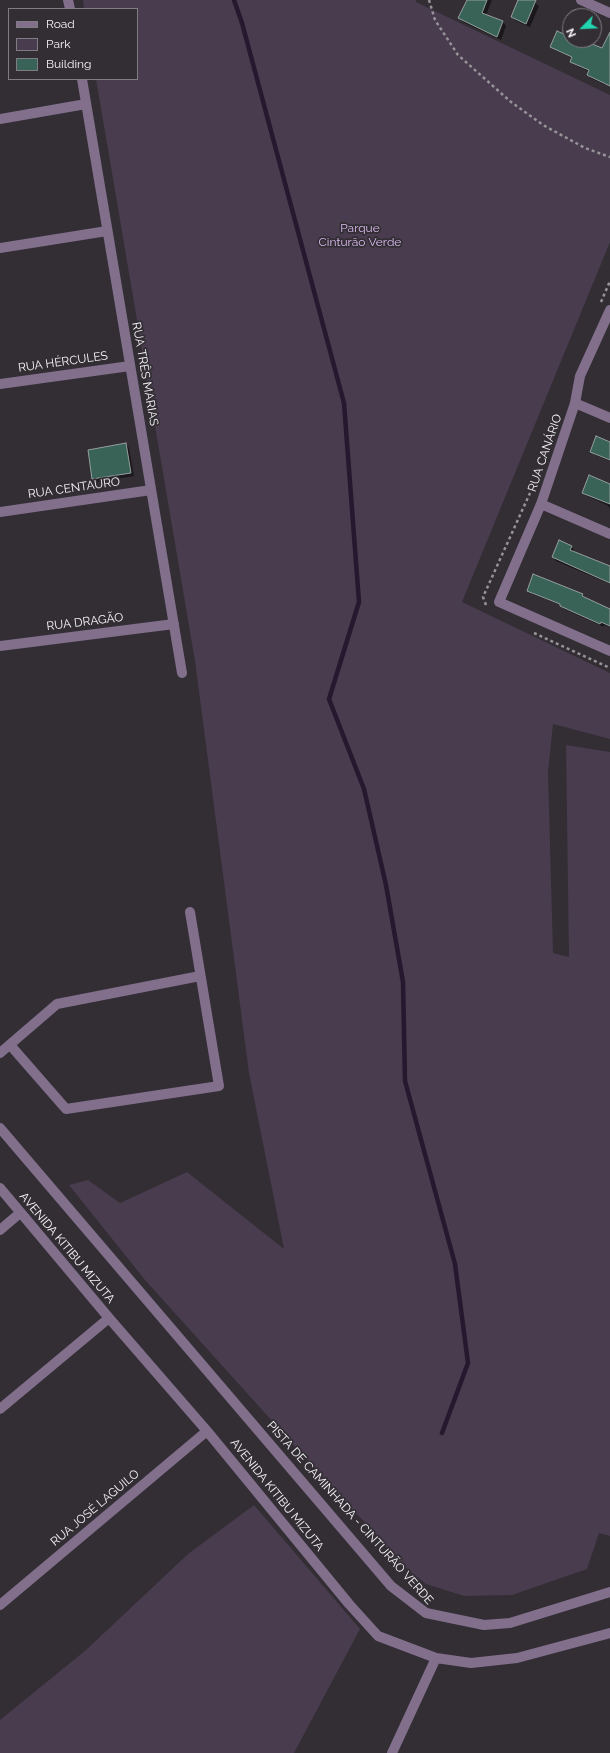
<!DOCTYPE html>
<html>
<head>
<meta charset="utf-8">
<style>
  body { margin:0 }
  #map { position:relative; width:610px; height:1753px; overflow:hidden; background:#322e34; font-family:Raleway,sans-serif }
  canvas { display:block }
  .legend { position:absolute; left:8px; top:8px; width:130px; height:72px; box-sizing:border-box; background:#322e34; border:1px solid #807d82; margin:0; padding:5px 7px; list-style:none; font-size:12px; color:#f6f4f8 }
  .legend li { display:flex; align-items:center; gap:8px; height:20px }
  .legend b { width:20px; border:1px solid #807d82 }
  .north { position:absolute; left:562px; top:8px; width:40px; height:40px; box-sizing:border-box; background:#322e34; border:1px solid #807d82; border-radius:50%; rotate:246deg; font-size:11px; font-weight:700; line-height:16px; text-align:center; color:#f6f4f8 }
  .north::after { content:''; display:block; margin:auto; width:14px; height:18px; background:#21d5b0; clip-path:polygon(50% 0,100% 100%,50% 72%,0 100%) }
</style>
</head>
<body>
<div id="map">
<canvas width="610" height="1753"></canvas>
<ul class="legend">
<li><b style="height:5px;background:#816f8c"></b>Road</li>
<li><b style="height:11px;background:#483c4e"></b>Park</li>
<li><b style="height:11px;background:#396357"></b>Building</li>
</ul>
<div class="north">N</div>
</div>
<script>
const ctx = document.querySelector('canvas').getContext('2d');
ctx.lineJoin = 'round';
function paint(path, color) { ctx.fillStyle = color; ctx.fill(path, 'evenodd'); }
const poly = rows => new Path2D(rows.map(r => 'M' + r).join(''));
function strokePath(path, color, width, dash) { ctx.strokeStyle = color; ctx.lineWidth = width; ctx.lineCap = dash ? 'butt' : 'round'; ctx.setLineDash(dash || []); ctx.stroke(path); }
function drawText(font, color, halo, rows, align = 'center') {
  ctx.font = font + ' Raleway,sans-serif'; ctx.lineWidth = 3.5; ctx.setLineDash([]); ctx.textBaseline = 'middle'; ctx.strokeStyle = halo; ctx.fillStyle = color; for (const [text, x, y, turn = 0] of rows) {
    ctx.save(); ctx.translate(x, y); ctx.rotate((+turn || 0) * Math.PI / 180); ctx.textAlign = isNaN(turn) ? turn : align; if (halo) ctx.strokeText(text, 0, 0); ctx.fillText(text, 0, 0); ctx.restore();
  }
}
const green = poly([
  [83,0,416,0,416,2,610,95,610,242,462,602,610,673,610,739,553,724,548,772,553,953,569,957,566,745,610,752,610,1536,599,1533,587,1569,512,1595,464,1596,426,1584,399,1563,375,1533,346,1503,145,1280,69,1185,88,1180,120,1203,187,1172,284,1249,249,1073,195,661,96,79,137,79,137,9,84,9],
  [254,1505,360,1629,294,1753,0,1753,0,1720,86,1650,188,1554]
]);
const shadow = poly([
  [466,0,492,0,486,15,503,22,506,26,501,40,463,22,460,18,467,1],
  [519,0,531,0,539,6,530,27,516,21,512,17],
  [558,32,570,37,570,40,578,40,602,50,610,38,610,75,605,85,591,78,588,75,590,72,575,65,571,62,573,58,555,50,551,46],
  [126,444,129,448,134,476,97,482,93,479],
  [610,444,610,461,595,455,591,451],
  [610,485,610,508,607,505,587,496,583,493],
  [571,546,574,550,573,552,610,567,610,584,556,561,553,557],
  [528,591,583,595,586,598,610,610,610,627,604,625,604,627,564,609,561,605,532,594]
]);
const stream = poly([
  [234,0,242,23,344,403,359,602,329,699,364,789,386,885,403,982,405,1081,455,1264,468,1363,442,1433]
]);
const building = poly([
  [467,0,487,0,482,13,503,21,497,37,458,18,467,0],
  [518,0,536,0,526,24,511,17,518,0],
  [557,31,570,37,570,40,582,40,602,48,610,32,610,86,587,75,589,70,570,62,572,57,550,47,557,31],
  [596,436,610,442,610,460,590,452,596,436],
  [126,443,131,473,92,479,88,450,126,443],
  [589,475,610,484,610,504,582,493,589,475],
  [559,540,572,546,570,550,610,566,610,583,552,557,559,540],
  [533,574,583,594,582,596,610,609,610,626,601,622,600,624,560,606,560,604,527,591,533,574]
]);
const path = poly([
  [429,0,435,20,458,55,511,102,543,125,585,148,610,157],
  [601,302,610,281],
  [486,605,483,597,530,493],
  [534,633,610,668]
]);
const minor = poly([
  [68,0,70,9],
  [581,0,610,13],
  [82,79,182,673],
  [0,119,86,104],
  [0,248,107,231],
  [610,310,580,376,575,403,541,504,499,602,610,651],
  [0,384,130,366],
  [575,403,610,418],
  [541,504,610,534],
  [0,512,151,490],
  [0,646,174,624],
  [11,1046,66,1109,219,1086,190,912],
  [0,1053,57,1004,200,976],
  [0,1128,391,1586,426,1613,484,1625,510,1623,610,1592],
  [0,1188,109,1318,207,1431,349,1604,378,1636,436,1658,471,1663,517,1658,610,1633],
  [0,1230,20,1213],
  [0,1409,109,1318],
  [0,1605,207,1431],
  [392,1753,436,1658]
]);
const parkNames = [
  ["Parque",360,228],
  ["Cinturão Verde",360,242]
];
const streetNames = [
  ["RUA HÉRCULES",63,362,-8],
  ["RUA TRÊS MARIAS",145,374,80],
  ["RUA CANÁRIO",545,453,-71],
  ["RUA CENTAURO",74,488,-8],
  ["RUA DRAGÃO",85,622,-7],
  ["AVENIDA KITIBU MIZUTA",67,1248,50],
  ["AVENIDA KITIBU MIZUTA",277,1495,51],
  ["RUA JOSÉ LAGUILO",95,1508,-40],
  ["PISTA DE CAMINHADA - CINTURÃO VERDE",350,1513,48]
];
paint(green, '#483c4e');
paint(shadow, '#0007');
strokePath(stream, '#27172f', 4.5);
paint(building, '#396357');
strokePath(building, '#959f9c', 1);
strokePath(path, '#979499', 2.5, [3, 3]);
strokePath(minor, '#816f8c', 10);
drawText('12px', '#dcbbf0', '#322e34', parkNames);
drawText('12px', '#f6f4f8', '#322e34', streetNames);
</script>
</body>
</html>
